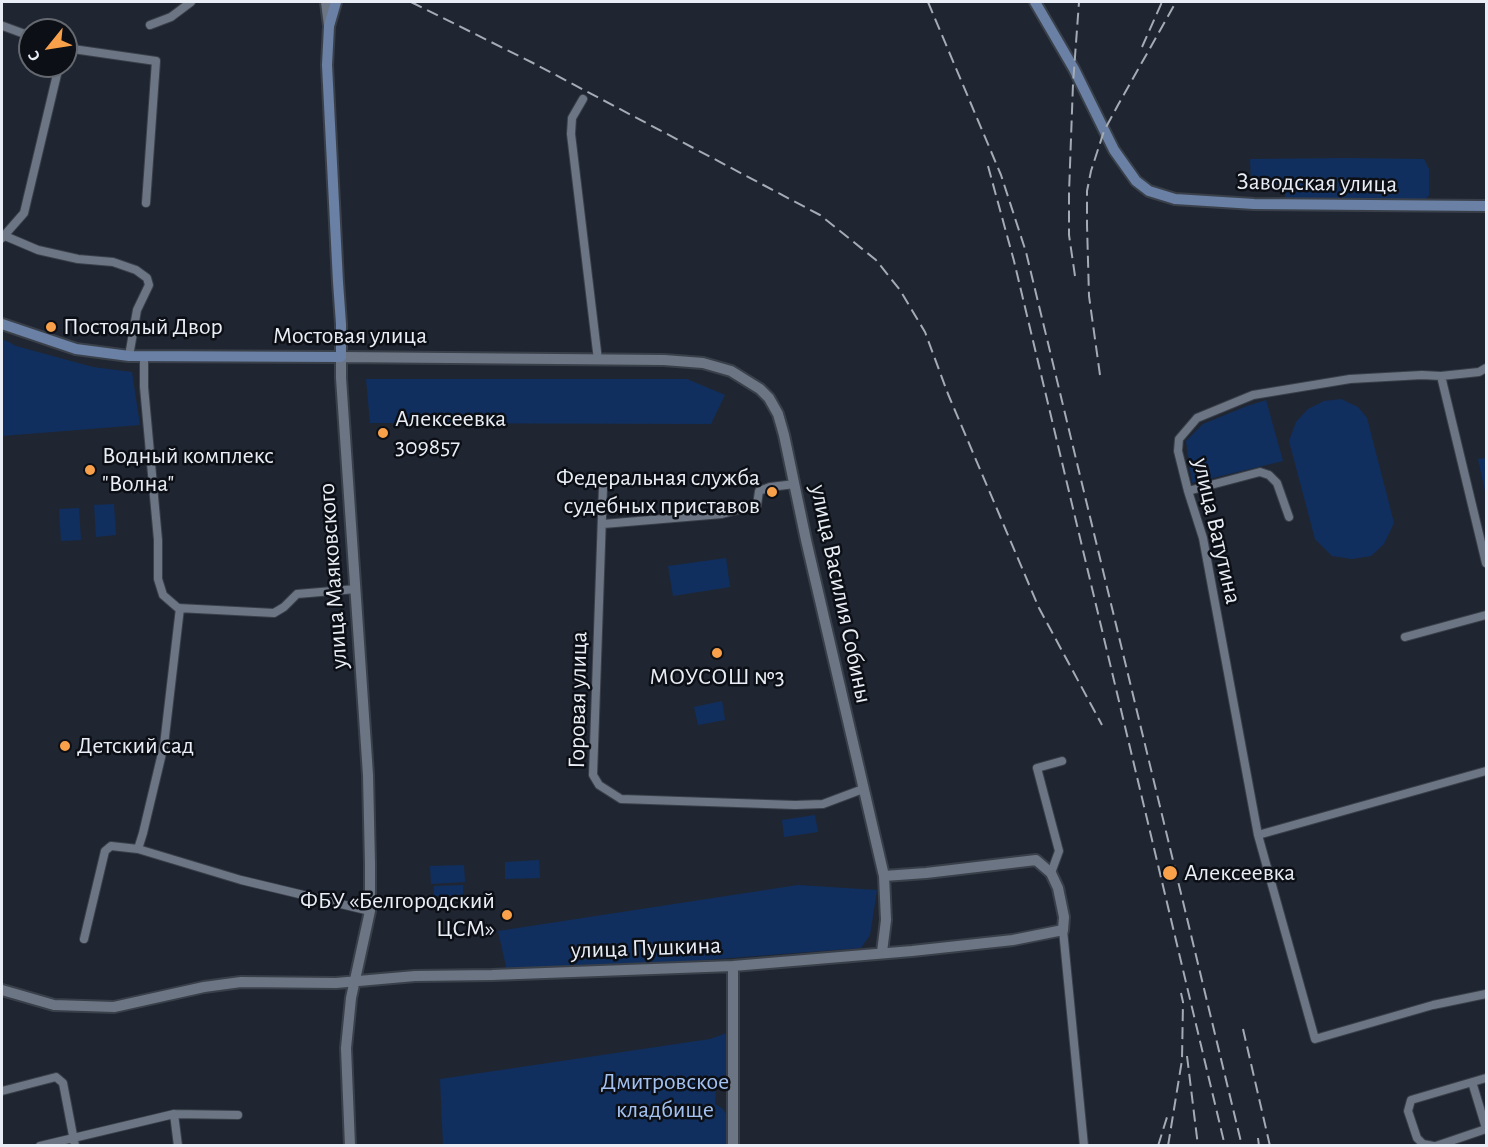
<!DOCTYPE html>
<html>
<head>
<meta charset="utf-8">
<style>
  body { margin:0 }
  #map { position:relative; width:1488px; height:1147px; overflow:hidden; background:#1f2632; font-family:"Alegreya Sans",sans-serif }
  canvas { display:block }
  .frame { position:absolute; inset:0; border:3px solid #e9eef6; pointer-events:none }
  .north { position:absolute; left:18px; top:18px; width:60px; height:60px; box-sizing:border-box; background:#0c0f15; border:2px solid #64686f; border-radius:50%; rotate:240deg; font-size:16px; font-weight:700; line-height:24px; text-align:center; color:#e9eef6 }
  .north::after { content:''; display:block; margin:auto; width:21px; height:27px; background:#f8a14a; clip-path:polygon(50% 0,100% 100%,50% 72%,0 100%) }
</style>
</head>
<body>
<div id="map">
<canvas width="1488" height="1147"></canvas>
<div class="frame"></div>
<div class="north">С</div>
</div>
<script>
const ctx = document.querySelector('canvas').getContext('2d');
ctx.lineJoin = 'round';
function paint(path, color) { ctx.fillStyle = color; ctx.fill(path, 'evenodd'); }
const poly = rows => new Path2D(rows.map(r => 'M' + r).join(''));
function strokePath(path, color, width, dash) { ctx.strokeStyle = color; ctx.lineWidth = width; ctx.lineCap = dash ? 'butt' : 'round'; ctx.setLineDash(dash || []); ctx.stroke(path); }
function drawText(font, color, halo, rows, align = 'center') {
  ctx.font = font + ' "Alegreya Sans",sans-serif'; ctx.lineWidth = 5; ctx.setLineDash([]); ctx.textBaseline = 'middle'; ctx.strokeStyle = halo; ctx.fillStyle = color; for (const [text, x, y, turn = 0] of rows) {
    ctx.save(); ctx.translate(x, y); ctx.rotate((+turn || 0) * Math.PI / 180); ctx.textAlign = isNaN(turn) ? turn : align; if (halo) ctx.strokeText(text, 0, 0); ctx.fillText(text, 0, 0); ctx.restore();
  }
}
const green = poly([
  [1347,158,1424,159,1429,169,1429,195,1424,201,1285,199,1285,184,1251,183,1250,159],
  [5,340,16,346,93,367,132,372,140,425,2,436,2,341],
  [366,379,687,379,725,395,711,424,370,423],
  [1341,399,1358,407,1367,418,1394,523,1384,544,1371,556,1352,559,1332,556,1315,539,1289,441,1296,422,1308,409,1324,401],
  [1266,400,1283,461,1192,483,1186,441,1203,424,1247,406],
  [1486,458,1486,496,1478,459],
  [114,504,116,535,96,537,94,505],
  [79,508,81,540,61,541,59,509],
  [726,558,730,587,673,596,668,566],
  [722,701,725,720,698,725,694,707],
  [815,815,818,832,784,837,782,820],
  [539,860,540,878,505,879,505,862],
  [464,865,465,882,431,884,430,866],
  [463,885,463,896,434,896,434,886],
  [798,885,877,890,870,935,861,948,508,975,498,931],
  [727,1033,726,1074,724,1079,716,1087,715,1104,723,1109,726,1114,728,1145,443,1145,440,1079,710,1039]
]);
const minor = poly([
  [150,25,171,17,191,2],
  [3,26,30,36],
  [66,48,156,61,146,203],
  [583,99,572,118,571,134,598,360],
  [5,236,38,250,78,259,113,262,136,270,147,278,149,285,137,310,129,356],
  [2,238,24,213,59,66],
  [144,357,144,387,158,540,158,579,163,595,178,608,274,613,284,607,297,594,356,589],
  [1486,368,1479,372,1441,376,1422,375,1350,379,1253,395,1197,418,1179,439,1178,451,1188,491,1203,538,1258,835,1315,1039,1433,1005,1486,994],
  [1441,376,1486,563],
  [603,487,593,775,599,785,621,799,795,805,823,804,863,789],
  [1188,491,1260,472,1269,475,1277,483,1289,517],
  [603,524,722,514,757,505,759,491,770,487,795,484],
  [1405,637,1486,615],
  [1258,835,1486,771],
  [138,849,143,833,164,745,180,608],
  [1051,873,1059,851,1037,768,1062,761],
  [1063,930,1084,1146],
  [84,939,105,851,111,846,138,849,241,880,370,911],
  [1472,1082,1486,1128],
  [2,1091,56,1077,63,1083,75,1146],
  [174,1114,178,1146],
  [40,1146,174,1114,238,1115],
  [1433,1146,1423,1144,1417,1138,1408,1111,1411,1100,1486,1078],
  [1436,1146,1486,1129]
]);
const tertiary = poly([
  [326,2,329,26],
  [2,990,54,1005,114,1007,204,987,241,982,336,983,415,976,492,975,733,966,912,951,1013,940,1063,930,1064,917,1058,888,1051,873,1036,860,926,873,884,876],
  [350,1146,346,1048,351,998,370,911,370,864,368,775,341,378,341,357,664,360,703,363,731,371,760,389,769,398,778,414,784,435,806,540,884,876,886,920,882,952],
  [733,1146,733,966]
]);
const secondary = poly([
  [1035,2,1074,69,1114,150,1136,181,1149,191,1175,199,1254,204,1486,206],
  [2,324,76,349,129,356,341,357,341,324,338,282,327,65,329,26,336,2]
]);
const rail = poly([
  [411,2,533,63,820,215,876,260,900,290,925,332,948,394,1039,608,1102,725],
  [928,2,1001,175,1026,252,1242,1146],
  [1142,47,1162,2],
  [988,166,1014,261,1225,1146],
  [1075,276,1069,235,1069,193,1073,84,1079,2],
  [1100,375,1089,296,1087,225,1087,191,1091,171,1104,131,1118,105,1176,2],
  [1243,1029,1270,1146],
  [1187,1056,1198,1146],
  [1258,1138,1259,1146],
  [1158,1146,1168,1114],
  [1168,1146,1182,1060,1183,1002,1181,993]
]);
const markers = [
  [51,327,6,"#f8a14a"],
  [383,433,6,"#f8a14a"],
  [90,470,6,"#f8a14a"],
  [772,492,6,"#f8a14a"],
  [717,653,6,"#f8a14a"],
  [65,746,6,"#f8a14a"],
  [1170,873,8,"#f8a14a"],
  [507,915,6,"#f8a14a"]
];
const streetNames = [
  ["Заводская улица",1317,183,1],
  ["Мостовая улица",350,336],
  ["улица Ватутина",1217,531,77],
  ["улица Маяковского",333,576,-94],
  ["улица Василия Собины",841,594,78],
  ["Горовая улица",578,700,-89],
  ["улица Пушкина",646,948,-2]
];
const poiNames = [
  ["Постоялый Двор",63,327],
  ["Алексеевка",395,419],
  ["309857",395,447],
  ["Водный комплекс",102,456],
  ["\"Волна\"",102,484],
  ["Федеральная служба",760,478,"right"],
  ["судебных приставов",760,506,"right"],
  ["МОУСОШ №3",717,677,"center"],
  ["Детский сад",77,746],
  ["Алексеевка",1184,873],
  ["ФБУ «Белгородский",495,901,"right"],
  ["ЦСМ»",495,929,"right"]
];
const parkNames = [
  ["Дмитровское",665,1082],
  ["кладбище",665,1110]
];
paint(green, '#112f5e');
strokePath(minor, '#3a404a', 10);
strokePath(tertiary, '#3a404a', 14);
strokePath(secondary, '#3a404a', 14);
strokePath(minor, '#6c7584', 8);
strokePath(tertiary, '#6c7584', 10);
strokePath(secondary, '#6a80a4', 10);
strokePath(rail, '#a5abb4', 2, [12, 6]);
for (const [x, y, r, color] of markers) { const dot = new Path2D(); dot.arc(x, y, r, 0, 2 * Math.PI); ctx.fillStyle = color; ctx.fill(dot); strokePath(dot, '#0c0f15', 2); }
drawText('24px', '#e9eef6', '#0c0f15', streetNames);
drawText('24px', '#e9eef6', '#0c0f15', poiNames, 'left');
drawText('24px', '#a3c2f1', '#0c0f15', parkNames);
</script>
</body>
</html>
